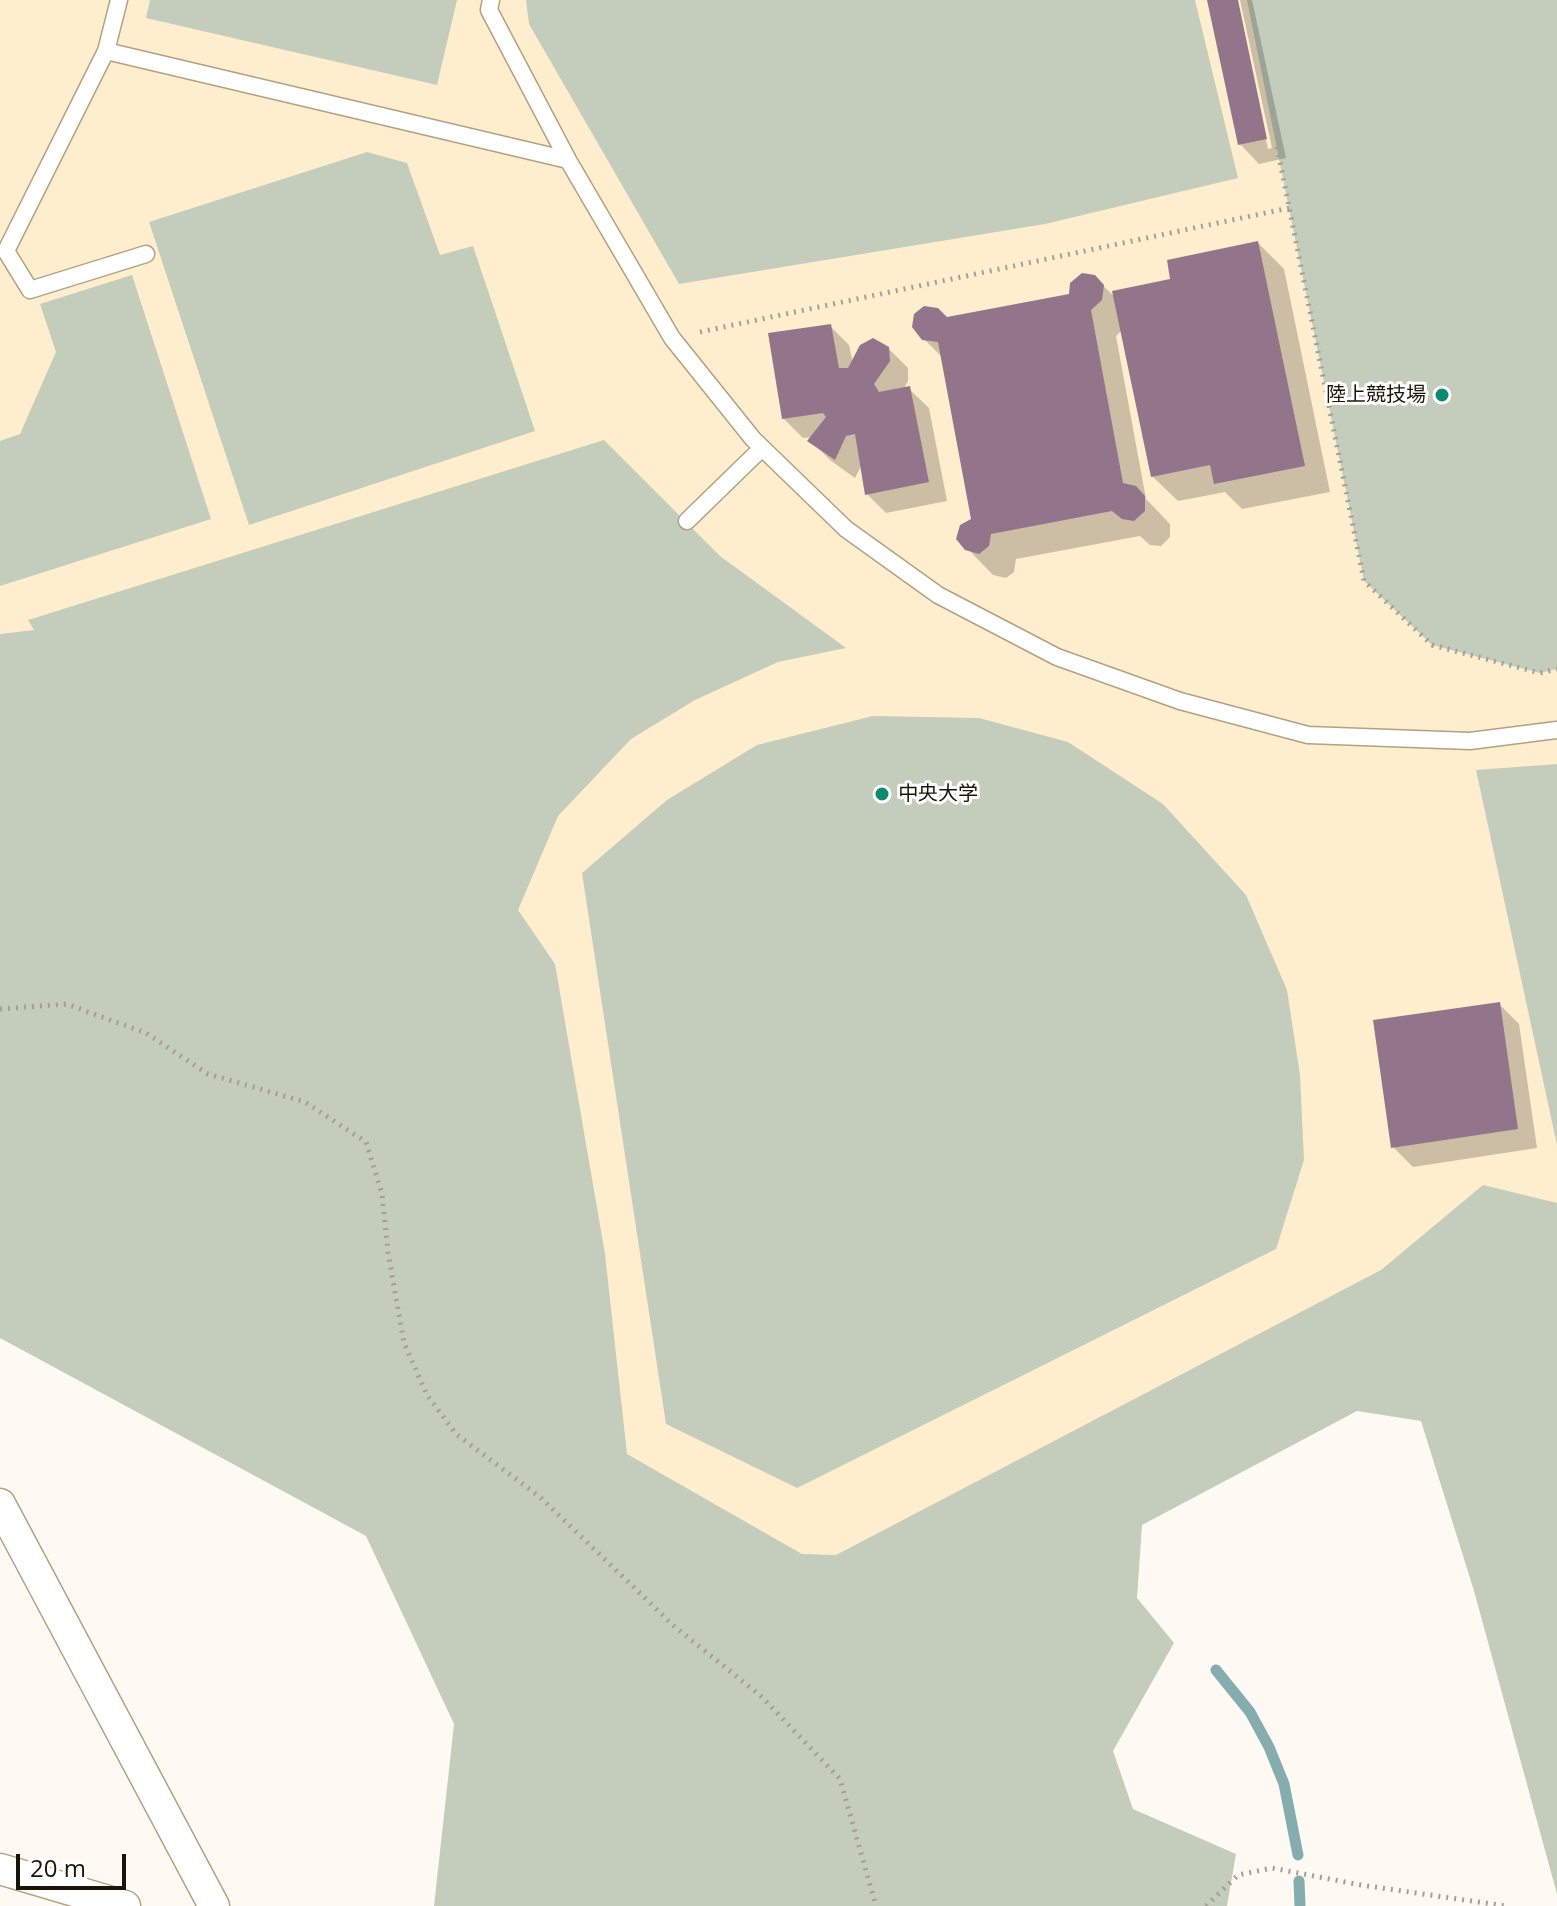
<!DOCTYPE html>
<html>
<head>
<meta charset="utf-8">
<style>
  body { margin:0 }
  #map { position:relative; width:1557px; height:1906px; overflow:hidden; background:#fefaf3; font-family:"Open Sans",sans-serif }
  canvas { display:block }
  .scale { position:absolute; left:16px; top:1854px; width:110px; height:36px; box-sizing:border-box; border:4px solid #1b1509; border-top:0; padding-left:10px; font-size:24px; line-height:28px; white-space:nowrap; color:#1b1509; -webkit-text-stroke:6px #fff; paint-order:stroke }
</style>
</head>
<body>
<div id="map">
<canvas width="1557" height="1906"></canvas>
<div class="scale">20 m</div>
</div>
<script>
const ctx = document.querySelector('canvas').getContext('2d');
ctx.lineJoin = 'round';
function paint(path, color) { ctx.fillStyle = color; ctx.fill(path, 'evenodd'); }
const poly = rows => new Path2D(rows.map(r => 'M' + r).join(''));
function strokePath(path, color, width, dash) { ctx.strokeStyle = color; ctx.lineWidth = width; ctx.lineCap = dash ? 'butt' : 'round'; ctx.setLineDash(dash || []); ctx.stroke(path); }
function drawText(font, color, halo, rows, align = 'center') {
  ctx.font = font + ' "Open Sans","Noto Sans JP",sans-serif'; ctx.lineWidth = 6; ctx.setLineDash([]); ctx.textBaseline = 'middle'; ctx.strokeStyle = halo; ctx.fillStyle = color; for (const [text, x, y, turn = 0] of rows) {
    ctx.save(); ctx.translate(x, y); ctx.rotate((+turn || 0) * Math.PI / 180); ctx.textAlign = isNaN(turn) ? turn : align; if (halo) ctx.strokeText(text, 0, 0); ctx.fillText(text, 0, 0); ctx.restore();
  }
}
const built = poly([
  [0,0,1557,0,1557,1276,818,1579,607,1470,0,831]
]);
const green = poly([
  [150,0,457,0,437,85,146,18],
  [526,0,1195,0,1238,178,1045,224,679,284,529,24],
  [1247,0,1557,0,1557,669,1540,673,1432,645,1364,581],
  [367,152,407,163,440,255,473,246,535,431,249,525,149,222],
  [132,275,211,519,0,586,0,441,20,434,56,352,40,304],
  [604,440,720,556,846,648,778,662,695,700,631,739,558,816,518,910,555,964,605,1254,627,1454,802,1554,836,1555,1381,1270,1483,1185,1557,1203,1557,1894,1474,1591,1421,1421,1357,1411,1142,1525,1137,1598,1174,1643,1113,1751,1133,1809,1236,1854,1227,1906,434,1906,454,1724,366,1536,0,1338,0,634,34,630,28,620],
  [873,716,979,718,1068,742,1163,804,1246,895,1287,990,1300,1075,1304,1160,1276,1249,797,1488,666,1424,582,873,667,800,757,745],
  [1557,764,1557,1145,1476,770]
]);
const shadow = poly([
  [1209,0,1236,0,1268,149,1272,148,1240,0,1252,0,1286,158,1259,164,1240,144],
  [1258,243,1284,269,1330,492,1242,509,1225,492,1178,501,1152,476,1122,330,1116,336,1146,499,1170,524,1170,537,1161,546,1150,545,1140,536,1016,559,1014,572,1006,578,993,575,967,548,973,520,943,358,923,338,947,319,1071,296,1094,277,1116,298,1173,280],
  [830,326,849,345,853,363,888,348,908,368,908,381,903,390,909,389,929,408,947,501,886,513,867,494,862,464,855,478,830,460,810,440,813,437,803,438,783,418],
  [1499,1004,1519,1024,1537,1148,1413,1167,1393,1147]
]);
const stream = poly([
  [1216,1670,1250,1712,1269,1747,1284,1784,1298,1855],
  [1299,1881,1300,1906]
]);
const building = poly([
  [1207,0,1238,0,1267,139,1238,145],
  [1258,241,1305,466,1214,484,1210,465,1151,477,1112,291,1170,279,1167,260],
  [1082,273,1095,275,1104,285,1102,300,1091,310,1123,483,1136,486,1145,496,1145,511,1134,521,1122,519,1112,511,991,534,989,546,979,554,965,550,956,539,960,525,971,519,938,342,922,340,912,327,914,314,924,306,938,308,947,317,1069,294,1070,283],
  [831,324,839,368,848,368,860,345,873,338,889,347,890,361,874,384,879,392,910,386,929,482,865,495,855,434,846,436,835,460,807,441,826,417,823,413,782,419,768,333],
  [1500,1002,1518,1129,1391,1148,1373,1020]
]);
const path = poly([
  [1277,147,1364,581,1432,645,1540,673,1557,669],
  [700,332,1289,208],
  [0,1009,66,1004,146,1033,208,1074,305,1102,366,1142,382,1194,388,1252,404,1343,427,1395,456,1434,540,1497,674,1626,762,1697,840,1779,876,1906],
  [1206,1906,1238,1875,1272,1868,1361,1885,1506,1906]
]);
const lane = poly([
  [119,0,106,51,6,251,30,290,146,254],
  [491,0,489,10,568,160,672,338,753,439,846,529,938,595,1057,657,1180,701,1308,735,1470,741,1557,730],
  [106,51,568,160],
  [687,521,762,448]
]);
const street = poly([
  [0,1504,214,1906],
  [0,1869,125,1906]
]);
const markers = [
  [1442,395,8,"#0b8a6e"],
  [882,794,8,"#0b8a6e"]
];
const poiNames = [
  ["陸上競技場",1426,395],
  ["中央大学",898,794,"left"]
];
paint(built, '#ffeecd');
paint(green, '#c4cdbb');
paint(shadow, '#0003');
strokePath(stream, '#85adae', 11);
paint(building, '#92758b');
strokePath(lane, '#b2a182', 19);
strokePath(street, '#b2a182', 33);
strokePath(path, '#a39f96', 5, [2, 6]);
strokePath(lane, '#fff', 16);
strokePath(street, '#fff', 30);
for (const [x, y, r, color] of markers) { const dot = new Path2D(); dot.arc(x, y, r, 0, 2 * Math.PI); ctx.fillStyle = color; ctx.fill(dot); strokePath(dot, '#fff', 3); }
drawText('20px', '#1b1509', '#fff', poiNames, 'right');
</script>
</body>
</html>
